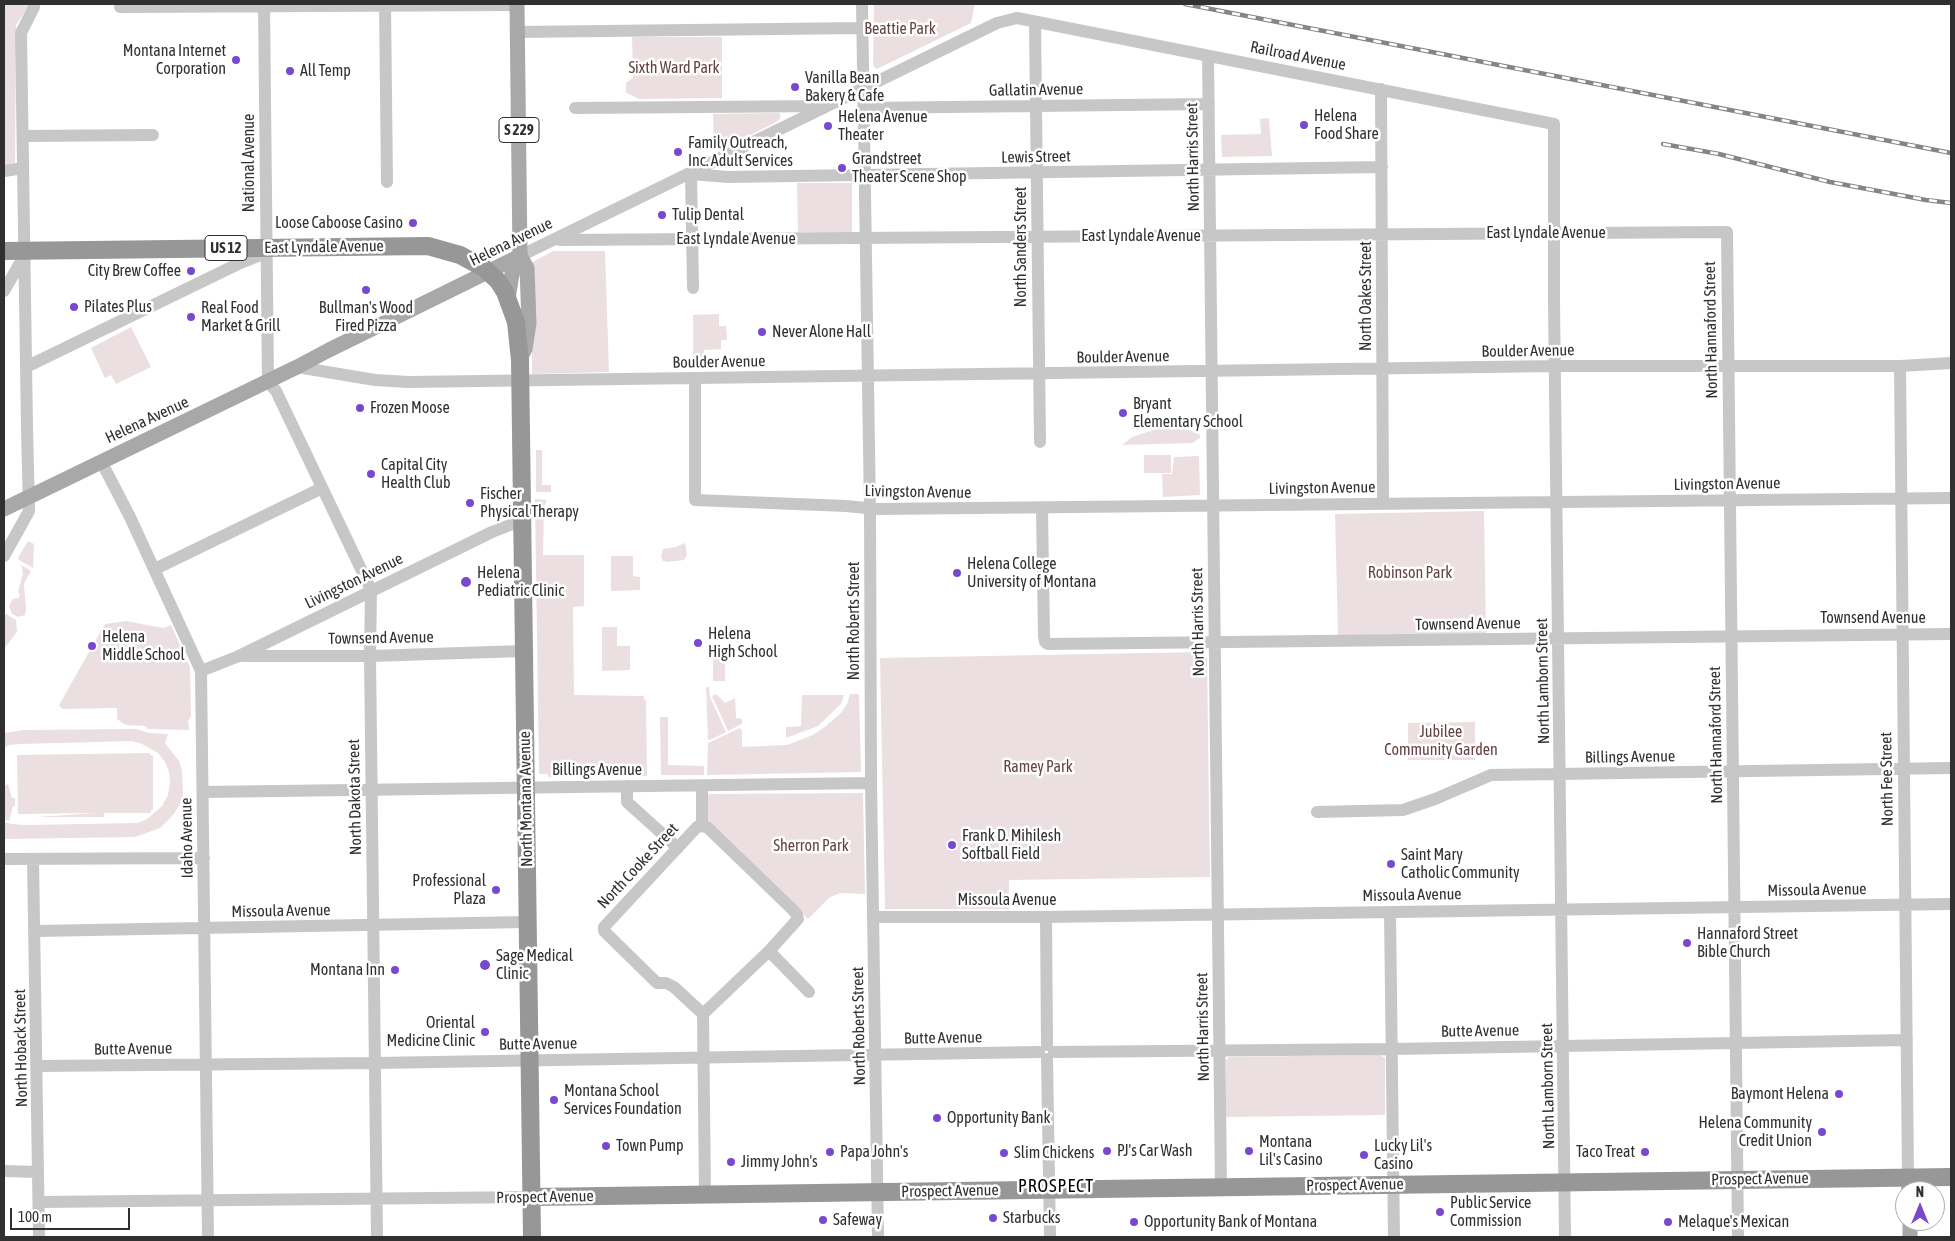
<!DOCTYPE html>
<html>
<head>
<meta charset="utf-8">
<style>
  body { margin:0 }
  #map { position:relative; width:1955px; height:1241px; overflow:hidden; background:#fff; font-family:"Asap Condensed",sans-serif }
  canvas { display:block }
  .frame { position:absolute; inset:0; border:5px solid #303030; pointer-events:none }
  .north { position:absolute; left:1895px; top:1181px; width:50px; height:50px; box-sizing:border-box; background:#fff; border:1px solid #acacac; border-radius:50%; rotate:0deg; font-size:14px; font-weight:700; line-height:20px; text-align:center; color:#303030 }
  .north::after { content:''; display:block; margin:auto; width:18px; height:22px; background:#7849cf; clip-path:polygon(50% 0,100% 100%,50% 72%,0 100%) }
  .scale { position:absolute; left:10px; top:1208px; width:120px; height:22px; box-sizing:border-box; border:2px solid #303030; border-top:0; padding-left:6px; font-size:15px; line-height:18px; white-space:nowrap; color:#303030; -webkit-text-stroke:4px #fff; paint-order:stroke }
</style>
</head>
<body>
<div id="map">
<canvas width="1955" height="1241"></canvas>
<div class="frame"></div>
<div class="north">N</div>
<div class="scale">100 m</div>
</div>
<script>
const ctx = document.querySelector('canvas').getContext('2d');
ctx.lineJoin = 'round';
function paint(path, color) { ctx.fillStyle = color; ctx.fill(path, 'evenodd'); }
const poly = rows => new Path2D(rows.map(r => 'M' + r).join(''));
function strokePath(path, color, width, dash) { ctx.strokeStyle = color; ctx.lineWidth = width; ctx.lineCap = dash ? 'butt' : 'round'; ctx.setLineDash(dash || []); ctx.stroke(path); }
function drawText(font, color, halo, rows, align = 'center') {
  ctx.font = font + ' "Asap Condensed",sans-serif'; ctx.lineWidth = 5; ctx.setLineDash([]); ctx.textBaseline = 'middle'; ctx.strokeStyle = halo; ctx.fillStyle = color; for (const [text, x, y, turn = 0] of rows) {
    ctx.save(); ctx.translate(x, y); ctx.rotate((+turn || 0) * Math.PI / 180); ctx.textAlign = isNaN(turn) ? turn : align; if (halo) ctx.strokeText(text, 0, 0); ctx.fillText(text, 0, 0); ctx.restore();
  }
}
const green = poly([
  [4,4,29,5,16,25,15,163,4,165],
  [874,4,975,4,971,23,877,69,873,66],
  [632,37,722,37,722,98,639,99,629,94,626,93,626,83,633,78],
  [779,113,781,116,778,121,721,150,714,149,713,114],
  [1269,118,1272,156,1222,157,1221,135,1261,134,1260,119],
  [797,183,852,183,852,232,798,232],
  [553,251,605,251,609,372,532,374,531,263],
  [719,314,719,326,726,326,727,340,721,340,721,349,704,350,704,357,693,357,693,315],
  [131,327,151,367,116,384,111,375,105,378,91,348],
  [1163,427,1175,427,1192,431,1200,435,1200,438,1192,443,1122,445,1132,437],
  [536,450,542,450,542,485,551,485,551,492,536,492],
  [1144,455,1171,455,1171,473,1144,473],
  [1199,456,1200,495,1163,497,1162,474,1172,474,1174,457],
  [535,499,547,500,544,507,543,555,584,555,584,606,573,607,574,695,644,696,644,700,646,700,647,776,548,777,548,774,539,774],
  [1484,511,1486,634,1338,635,1335,514],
  [28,541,34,544,33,568,19,560,18,558],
  [685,543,687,555,684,560,667,562,663,561,661,557,663,549,676,547],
  [611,556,633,556,633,576,640,577,640,590,611,591],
  [21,565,31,571,24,584,26,609,25,615,18,617,12,614,9,606,13,599,18,598,20,596,18,591,23,574],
  [6,614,16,620,17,632,4,649,4,615],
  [126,621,163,628,171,625,190,667,191,717,188,721,189,730,148,729,145,726,126,725,117,719,117,708,62,709,59,705,105,624],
  [602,627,617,627,617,646,630,646,630,670,602,671],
  [713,651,725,651,725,681,713,681],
  [1202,652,1207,658,1210,877,1009,880,1009,909,885,909,880,658],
  [706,687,709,687,710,697,726,732,710,740,708,740],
  [716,694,725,703,735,698,736,718,742,719,742,724,728,731,712,696],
  [850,694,859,694,861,772,707,775,708,743,740,728,742,731,742,747,787,745,813,735,826,726,841,713,847,704],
  [802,695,844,695,841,704,818,726,786,738,786,727,801,726],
  [660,717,668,717,668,765,704,766,704,775,661,775],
  [1475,722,1475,760,1408,760,1408,723],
  [136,729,149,733,168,734,165,743,179,761,182,770,183,794,180,804,174,814,160,828,135,837,4,839,4,822,11,824,26,825,138,823,147,819,162,806,168,795,170,782,169,772,165,762,158,753,142,744,132,741,21,744,9,745,4,748,4,733,24,730],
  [150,753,150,755,153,755,153,810,151,810,151,813,104,813,104,817,37,817,96,813,18,814,17,755],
  [8,784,12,798,15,798,15,806,13,806,9,821,4,819,4,786],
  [863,793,865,894,841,893,830,897,808,919,706,818,707,795,709,794],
  [1380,1055,1385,1058,1385,1115,1226,1117,1226,1060,1229,1057]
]);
const minor = poly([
  [264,4,268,382,276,391,371,590,370,656,377,1237],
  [385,4,387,182],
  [862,4,870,509,871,783,878,1237],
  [120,7,517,5],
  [1035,22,1040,442],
  [517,32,862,28],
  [1208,56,1221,1187],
  [1381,89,1383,503],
  [575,108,827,106],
  [863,108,1209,104],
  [23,136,153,135],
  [4,171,23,168],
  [560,240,1727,232,1738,1237],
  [520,256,997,23,1017,18,1554,124,1554,301,1565,1237],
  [693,288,691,174,728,177,1382,167],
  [4,291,24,256],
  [1900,366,1908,1177],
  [26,367,238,264,266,253],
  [297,367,375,380,408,382,1556,366,1900,366,1951,363],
  [695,378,695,500,846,506,877,509,1951,498],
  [101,461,130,517,201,671,208,1237],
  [1042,508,1044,636,1045,642,1048,644,1951,634],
  [4,556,29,511,27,428,21,33,34,7],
  [155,569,322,488],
  [242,656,370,656,523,651],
  [201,671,239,656,492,532,510,525,522,522],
  [627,786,627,802,678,848],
  [702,786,702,826],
  [203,792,871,783],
  [1317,812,1403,810,1435,799,1491,775,1951,768],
  [702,826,697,827,604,927,604,931,657,983,666,983,674,987,703,1014,705,1194],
  [702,826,707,827,793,910,797,915,798,919,769,951,703,1014],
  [4,859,204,858],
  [33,859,39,1237],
  [1390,912,1394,1237],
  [874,917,1046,917,1951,904],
  [1046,917,1047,1045],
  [36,931,527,922],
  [769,951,809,992],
  [1054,1052,1392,1049,1907,1040],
  [1047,1059,1050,1237],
  [37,1066,375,1063,1039,1052],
  [4,1171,38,1172],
  [39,1202,532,1197]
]);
const major = poly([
  [520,256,527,268,529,323,525,349,521,357],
  [508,299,512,274,520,256,517,4],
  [4,509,297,367,329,350,520,256],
  [1908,1177,1909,1191],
  [1910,1221,1910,1237]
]);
const highway = poly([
  [4,251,428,246,460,255,484,268,498,281,505,292,516,322,520,360,532,1237],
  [532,1197,1951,1177]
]);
const rail = poly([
  [1185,4,1951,153],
  [1663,144,1719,154,1830,182,1926,200,1951,203]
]);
const markers = [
  [236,60,5,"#7849cf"],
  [290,71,5,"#7849cf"],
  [795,87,5,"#7849cf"],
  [1304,125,5,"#7849cf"],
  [828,126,5,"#7849cf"],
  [678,152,5,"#7849cf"],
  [842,168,5,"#7849cf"],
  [662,215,5,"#7849cf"],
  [413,223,5,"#7849cf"],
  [191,271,5,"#7849cf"],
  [366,290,5,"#7849cf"],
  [74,307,5,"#7849cf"],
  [191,317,5,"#7849cf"],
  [762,332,5,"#7849cf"],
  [360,408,5,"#7849cf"],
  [1123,413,5,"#7849cf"],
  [371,474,5,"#7849cf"],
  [470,503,5,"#7849cf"],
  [957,573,5,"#7849cf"],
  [466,582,6,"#7849cf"],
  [698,643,5,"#7849cf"],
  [92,646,5,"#7849cf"],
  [952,845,5,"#7849cf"],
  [1391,864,5,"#7849cf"],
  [496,890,5,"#7849cf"],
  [1687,943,5,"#7849cf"],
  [485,965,6,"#7849cf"],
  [395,970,5,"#7849cf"],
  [485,1032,5,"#7849cf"],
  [1839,1094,5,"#7849cf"],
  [554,1100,5,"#7849cf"],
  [937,1118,5,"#7849cf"],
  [1822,1132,5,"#7849cf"],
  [606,1146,5,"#7849cf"],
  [1107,1151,5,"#7849cf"],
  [1249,1151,5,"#7849cf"],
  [830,1152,5,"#7849cf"],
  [1645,1152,5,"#7849cf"],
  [1004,1153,5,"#7849cf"],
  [1364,1155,5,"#7849cf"],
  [731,1162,5,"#7849cf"],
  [1440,1212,5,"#7849cf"],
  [993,1218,5,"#7849cf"],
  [823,1220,5,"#7849cf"],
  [1134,1222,5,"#7849cf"],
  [1668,1222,5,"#7849cf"]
];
const shields = [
  [519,130,40],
  [226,248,42]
];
const shieldNames = [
  ["S 229",519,130],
  ["US 12",226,248]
];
const parkNames = [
  ["Beattie Park",900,29],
  ["Sixth Ward Park",674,68],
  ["Robinson Park",1410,573],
  ["Jubilee",1441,732],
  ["Community Garden",1441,750],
  ["Ramey Park",1038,767],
  ["Sherron Park",811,846]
];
const poiNames = [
  ["Montana Internet",226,51,"right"],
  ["Corporation",226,69,"right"],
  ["All Temp",300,71],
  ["Vanilla Bean",805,78],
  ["Bakery & Cafe",805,96],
  ["Helena",1314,116],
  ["Food Share",1314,134],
  ["Helena Avenue",838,117],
  ["Theater",838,135],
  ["Family Outreach,",688,143],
  ["Inc. Adult Services",688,161],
  ["Grandstreet",852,159],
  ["Theater Scene Shop",852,177],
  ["Tulip Dental",672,215],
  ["Loose Caboose Casino",403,223,"right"],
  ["City Brew Coffee",181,271,"right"],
  ["Pilates Plus",84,307],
  ["Real Food",201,308],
  ["Market & Grill",201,326],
  ["Bullman's Wood",366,308,"center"],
  ["Fired Pizza",366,326,"center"],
  ["Never Alone Hall",772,332],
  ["Bryant",1133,404],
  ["Elementary School",1133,422],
  ["Frozen Moose",370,408],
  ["Capital City",381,465],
  ["Health Club",381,483],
  ["Fischer",480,494],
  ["Physical Therapy",480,512],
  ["Helena College",967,564],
  ["University of Montana",967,582],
  ["Helena",477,573],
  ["Pediatric Clinic",477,591],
  ["Helena",708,634],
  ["High School",708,652],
  ["Helena",102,637],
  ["Middle School",102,655],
  ["Frank D. Mihilesh",962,836],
  ["Softball Field",962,854],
  ["Saint Mary",1401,855],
  ["Catholic Community",1401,873],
  ["Professional",486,881,"right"],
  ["Plaza",486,899,"right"],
  ["Hannaford Street",1697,934],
  ["Bible Church",1697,952],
  ["Sage Medical",496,956],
  ["Clinic",496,974],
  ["Montana Inn",385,970,"right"],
  ["Oriental",475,1023,"right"],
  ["Medicine Clinic",475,1041,"right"],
  ["Montana School",564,1091],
  ["Services Foundation",564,1109],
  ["Baymont Helena",1829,1094,"right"],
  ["Opportunity Bank",947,1118],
  ["Helena Community",1812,1123,"right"],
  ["Credit Union",1812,1141,"right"],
  ["Montana",1259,1142],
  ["Lil's Casino",1259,1160],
  ["Town Pump",616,1146],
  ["Lucky Lil's",1374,1146],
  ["Casino",1374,1164],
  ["PJ's Car Wash",1117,1151],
  ["Papa John's",840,1152],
  ["Taco Treat",1635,1152,"right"],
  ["Slim Chickens",1014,1153],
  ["Jimmy John's",741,1162],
  ["Public Service",1450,1203],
  ["Commission",1450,1221],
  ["Starbucks",1003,1218],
  ["Safeway",833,1220],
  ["Opportunity Bank of Montana",1144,1222],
  ["Melaque's Mexican",1678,1222]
];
const streetNames = [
  ["Railroad Avenue",1298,56,11],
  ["Gallatin Avenue",1036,90,-1],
  ["Lewis Street",1036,157,-1],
  ["North Harris Street",1193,157,-91],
  ["National Avenue",249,163,-90],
  ["East Lyndale Avenue",1546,233],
  ["East Lyndale Avenue",1141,236],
  ["East Lyndale Avenue",736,239],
  ["Helena Avenue",511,242,-26],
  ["East Lyndale Avenue",324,247,-1],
  ["North Sanders Street",1021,247,-90],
  ["North Oakes Street",1366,296,-90],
  ["North Hannaford Street",1711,330,-91],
  ["Boulder Avenue",1528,351,-1],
  ["Boulder Avenue",1123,357,-1],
  ["Boulder Avenue",719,362,-1],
  ["Helena Avenue",147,420,-25],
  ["Livingston Avenue",1727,484,-1],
  ["Livingston Avenue",1322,488,-1],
  ["Livingston Avenue",918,492,1],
  ["Livingston Avenue",354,581,-26],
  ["Townsend Avenue",1873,618],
  ["North Roberts Street",854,621,-90],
  ["North Harris Street",1198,622,-91],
  ["Townsend Avenue",1468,624,-1],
  ["Townsend Avenue",381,638,-1],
  ["North Lamborn Street",1543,681,-91],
  ["North Hannaford Street",1716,735,-91],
  ["Billings Avenue",1630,757,-1],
  ["Billings Avenue",597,770],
  ["North Fee Street",1887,779,-91],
  ["North Dakota Street",355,797,-91],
  ["North Montana Avenue",526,799,-91],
  ["Idaho Avenue",187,838,-91],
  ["North Cooke Street",638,866,-47],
  ["Missoula Avenue",1817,890,-1],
  ["Missoula Avenue",1412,895,-1],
  ["Missoula Avenue",1007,900],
  ["Missoula Avenue",281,911,-1],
  ["North Roberts Street",859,1026,-91],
  ["North Harris Street",1203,1027,-91],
  ["Butte Avenue",1480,1031,-1],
  ["Butte Avenue",943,1038,-1],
  ["Butte Avenue",538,1044,-1],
  ["North Hoback Street",21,1048,-91],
  ["Butte Avenue",133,1049,-1],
  ["North Lamborn Street",1548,1086,-91],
  ["Prospect Avenue",1760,1179,-1],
  ["Prospect Avenue",1355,1185,-1],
  ["Prospect Avenue",950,1191,-1],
  ["Prospect Avenue",545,1197,-1]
];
const neighbourhoodNames = [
  ["PROSPECT",1056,1186]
];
paint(green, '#ebdfe1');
strokePath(minor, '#c7c7c7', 12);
strokePath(major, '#a8a8a8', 15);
strokePath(highway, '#979797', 18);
strokePath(rail, '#858585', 4.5);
strokePath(rail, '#fff', 2.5, [8]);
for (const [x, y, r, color] of markers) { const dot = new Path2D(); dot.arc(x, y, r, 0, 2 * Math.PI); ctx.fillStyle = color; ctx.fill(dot); strokePath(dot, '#fff', 2); }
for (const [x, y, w] of shields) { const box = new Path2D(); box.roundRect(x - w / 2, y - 12.5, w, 25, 4); ctx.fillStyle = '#fff'; ctx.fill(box); strokePath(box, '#303030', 1); }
drawText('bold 15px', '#303030', null, shieldNames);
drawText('16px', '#664244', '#fff', parkNames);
drawText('16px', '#303030', '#fff', poiNames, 'left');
drawText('16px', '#303030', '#fff', streetNames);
ctx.letterSpacing = '1px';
drawText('18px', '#000', '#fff', neighbourhoodNames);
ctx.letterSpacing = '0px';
</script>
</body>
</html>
